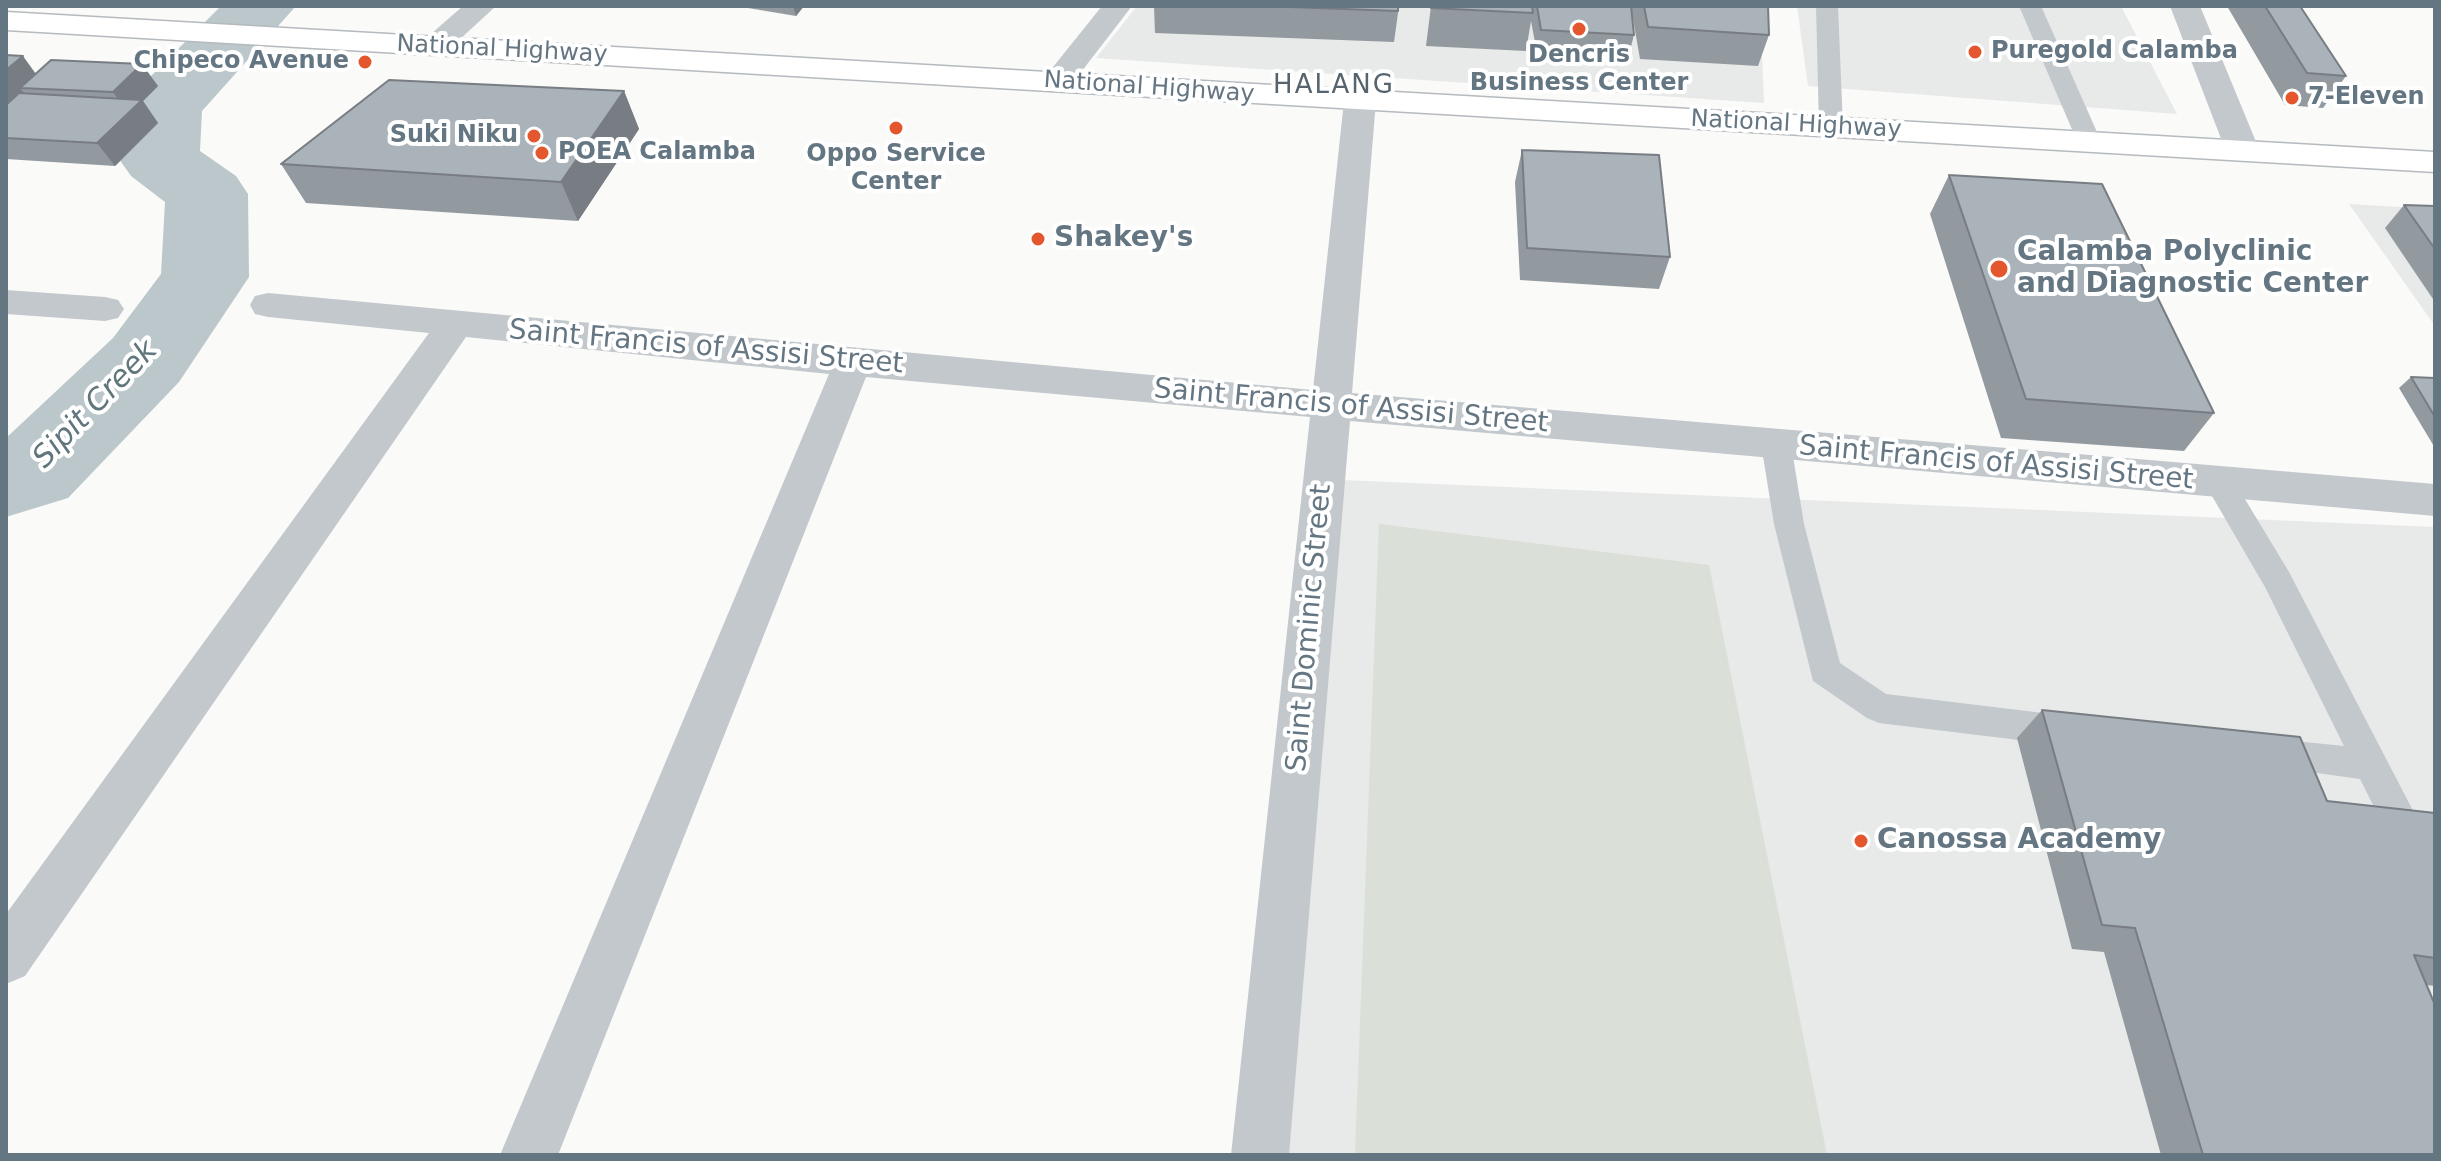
<!DOCTYPE html>
<html>
<head>
<meta charset="utf-8">
<style>
  body { margin:0 }
  #map { position:relative; width:2441px; height:1161px; overflow:hidden; background:#fafaf8; font-family:"DejaVu Sans",sans-serif }
  canvas { display:block }
  .frame { position:absolute; inset:0; border:8px solid #657683; pointer-events:none }
</style>
</head>
<body>
<div id="map">
<canvas width="2441" height="1161"></canvas>
<div class="frame"></div>
</div>
<script>
const ctx = document.querySelector('canvas').getContext('2d');
ctx.lineJoin = 'round';
function paint(path, color) { ctx.fillStyle = color; ctx.fill(path, 'evenodd'); }
const poly = rows => new Path2D(rows.map(r => 'M' + r).join(''));
function strokePath(path, color, width, dash) { ctx.strokeStyle = color; ctx.lineWidth = width; ctx.lineCap = dash ? 'butt' : 'round'; ctx.setLineDash(dash || []); ctx.stroke(path); }
function drawText(font, color, halo, rows, align = 'center') {
  ctx.font = font + ' "DejaVu Sans",sans-serif'; ctx.lineWidth = 8; ctx.setLineDash([]); ctx.textBaseline = 'middle'; ctx.strokeStyle = halo; ctx.fillStyle = color; for (const [text, x, y, turn = 0] of rows) {
    ctx.save(); ctx.translate(x, y); ctx.rotate((+turn || 0) * Math.PI / 180); ctx.textAlign = isNaN(turn) ? turn : align; if (halo) ctx.strokeText(text, 0, 0); ctx.fillText(text, 0, 0); ctx.restore();
  }
}
const built = poly([
  [1137,6,1760,6,1764,103,1096,58],
  [1797,6,2121,6,2177,114,1808,86],
  [2349,204,2435,209,2435,326],
  [1320,479,2435,527,2435,1155,1258,1155]
]);
const green = poly([
  [1379,524,1709,565,1827,1155,1355,1155]
]);
const river = poly([
  [221,6,296,6,202,111,200,151,236,176,248,194,249,277,179,382,68,498,6,517,6,438,113,338,161,274,165,202,131,176,119,159,126,106,137,90,221,6]
]);
const lane = poly([
  [1816,6,1838,6,1843,127,1831,134,1819,127,1816,6],
  [2019,6,2041,6,2101,141,2097,146,2081,146,2077,141,2019,6],
  [1776,433,1786,436,1791,444,1804,524,1840,663,1886,694,2068,716,2080,720,2085,731,2080,742,2068,746,1879,723,1867,718,1813,681,1774,524,1761,444,1766,436,1776,433],
  [2220,473,2231,476,2289,572,2435,853,2435,909,2422,903,2360,779,2253,764,2247,753,2253,742,2265,738,2344,746,2265,587,2205,484,2209,476,2220,473]
]);
const street = poly([
  [463,6,496,6,446,52,424,52,420,46,424,40,463,6],
  [1102,6,1132,6,1068,89,1046,89,1041,82,1102,6],
  [2170,6,2200,6,2259,149,2254,156,2242,159,2230,156,2225,149,2170,6],
  [1360,91,1371,94,1376,101,1352,393,2435,484,2435,516,1350,421,1289,1155,1231,1155,1310,417,866,377,558,1155,500,1155,829,374,466,337,25,976,6,984,6,914,429,333,268,317,255,314,250,305,255,296,268,293,1313,390,1344,101,1349,94,1360,91],
  [6,290,105,297,118,300,124,309,118,318,105,321,6,314,6,290]
]);
const primary = poly([
  [6,12,2435,152,2435,172,6,30,6,12]
]);
const wall = poly([
  [736,6,804,6,796,16],
  [1154,6,1399,6,1394,42,1155,33],
  [1431,6,1768,6,1769,35,1758,66,1640,59,1632,13,1634,35,1628,58,1537,53,1531,21,1526,51,1426,46],
  [2227,6,2300,6,2346,76,2323,108,2285,105],
  [6,55,36,74,158,86,143,101,158,123,115,166,6,159],
  [624,91,639,129,578,221,306,203,281,164],
  [1522,150,1670,257,1659,289,1520,280,1515,182],
  [1949,175,2214,413,2184,451,2001,438,1930,214],
  [2404,205,2435,206,2435,302,2385,228],
  [2411,377,2435,378,2435,448,2399,388],
  [2042,710,2327,801,2435,813,2435,986,2427,985,2435,1155,2161,1155,2104,952,2072,949,2017,738]
]);
const shadedWall = poly([
  [793,6,804,6,796,16],
  [23,56,46,88,20,88,30,101,6,122,6,70],
  [142,64,158,86,143,101,158,123,115,166,97,143,128,114,113,92],
  [624,91,639,129,578,221,561,182]
]);
const building = poly([
  [1262,6,1398,6,1398,11,1262,6],
  [1431,6,1532,6,1533,13,1431,8,1431,6],
  [1537,6,1631,6,1634,35,1541,30,1537,6],
  [1644,6,1768,6,1769,35,1648,27,1644,6],
  [2265,6,2300,6,2346,76,2307,73,2265,6],
  [6,55,23,56,6,70,6,55],
  [51,60,142,64,113,92,20,88,51,60],
  [389,80,624,91,561,182,281,164,389,80],
  [19,93,142,100,97,143,6,138,6,105,19,93],
  [1522,150,1659,155,1670,257,1527,248,1522,150],
  [1949,175,2102,184,2214,413,2026,399,1949,175],
  [2404,205,2435,206,2435,249,2404,205],
  [2411,377,2435,378,2435,417,2411,377],
  [2042,710,2300,737,2327,801,2435,813,2435,958,2414,955,2435,1005,2435,1155,2203,1155,2135,928,2102,925,2042,710]
]);
const markers = [
  [1579,29,8,"#e4572e"],
  [1975,52,8,"#e4572e"],
  [365,62,8,"#e4572e"],
  [2292,98,8,"#e4572e"],
  [896,128,8,"#e4572e"],
  [534,136,8,"#e4572e"],
  [542,153,8,"#e4572e"],
  [1038,239,8,"#e4572e"],
  [1999,269,10,"#e4572e"],
  [1861,841,8,"#e4572e"]
];
const farStreetnames = [
  ["National Highway",502,50,3],
  ["National Highway",1149,88,4],
  ["National Highway",1796,125,3]
];
const farPoinames = [
  ["Puregold Calamba",1991,52],
  ["Dencris",1579,56,"center"],
  ["Business Center",1579,84,"center"],
  ["Chipeco Avenue",349,62,"right"],
  ["7-Eleven",2308,98],
  ["Suki Niku",518,136,"right"],
  ["POEA Calamba",558,153],
  ["Oppo Service",896,155,"center"],
  ["Center",896,183,"center"]
];
const farQuarternames = [
  ["HALANG",1334,86]
];
const poiNames = [
  ["Shakey's",1054,239],
  ["Calamba Polyclinic",2017,253],
  ["and Diagnostic Center",2017,285],
  ["Canossa Academy",1877,841]
];
const streetNames = [
  ["Saint Francis of Assisi Street",706,348,5],
  ["Saint Francis of Assisi Street",1351,407,5],
  ["Saint Francis of Assisi Street",1996,464,5],
  ["Saint Dominic Street",1310,628,-85]
];
const waterNames = [
  ["Sipit Creek",96,405,-46]
];
paint(built, '#e8e9e9');
paint(green, '#dadfd7');
paint(river, '#bbc7cb');
strokePath(primary, '#b5babe', 3);
paint(lane, '#c3c8cc');
paint(street, '#c3c8cc');
paint(primary, '#fff');
paint(wall, '#929a9f');
paint(shadedWall, '#777d82');
paint(building, '#aab3b9');
strokePath(building, '#777d82', 2);
for (const [x, y, r, color] of markers) { const dot = new Path2D(); dot.arc(x, y, r, 0, 2 * Math.PI); ctx.fillStyle = color; ctx.fill(dot); strokePath(dot, '#fff', 3); }
drawText('24px', '#657683', '#fff', farStreetnames);
drawText('bold 24px', '#657683', '#fff', farPoinames, 'left');
ctx.letterSpacing = '2px';
drawText('26px', '#57646e', '#fff', farQuarternames);
ctx.letterSpacing = '0px';
drawText('bold 28px', '#657683', '#fff', poiNames, 'left');
drawText('28px', '#657683', '#fff', streetNames);
drawText('italic 30px', '#60757c', '#fff', waterNames);
</script>
</body>
</html>
